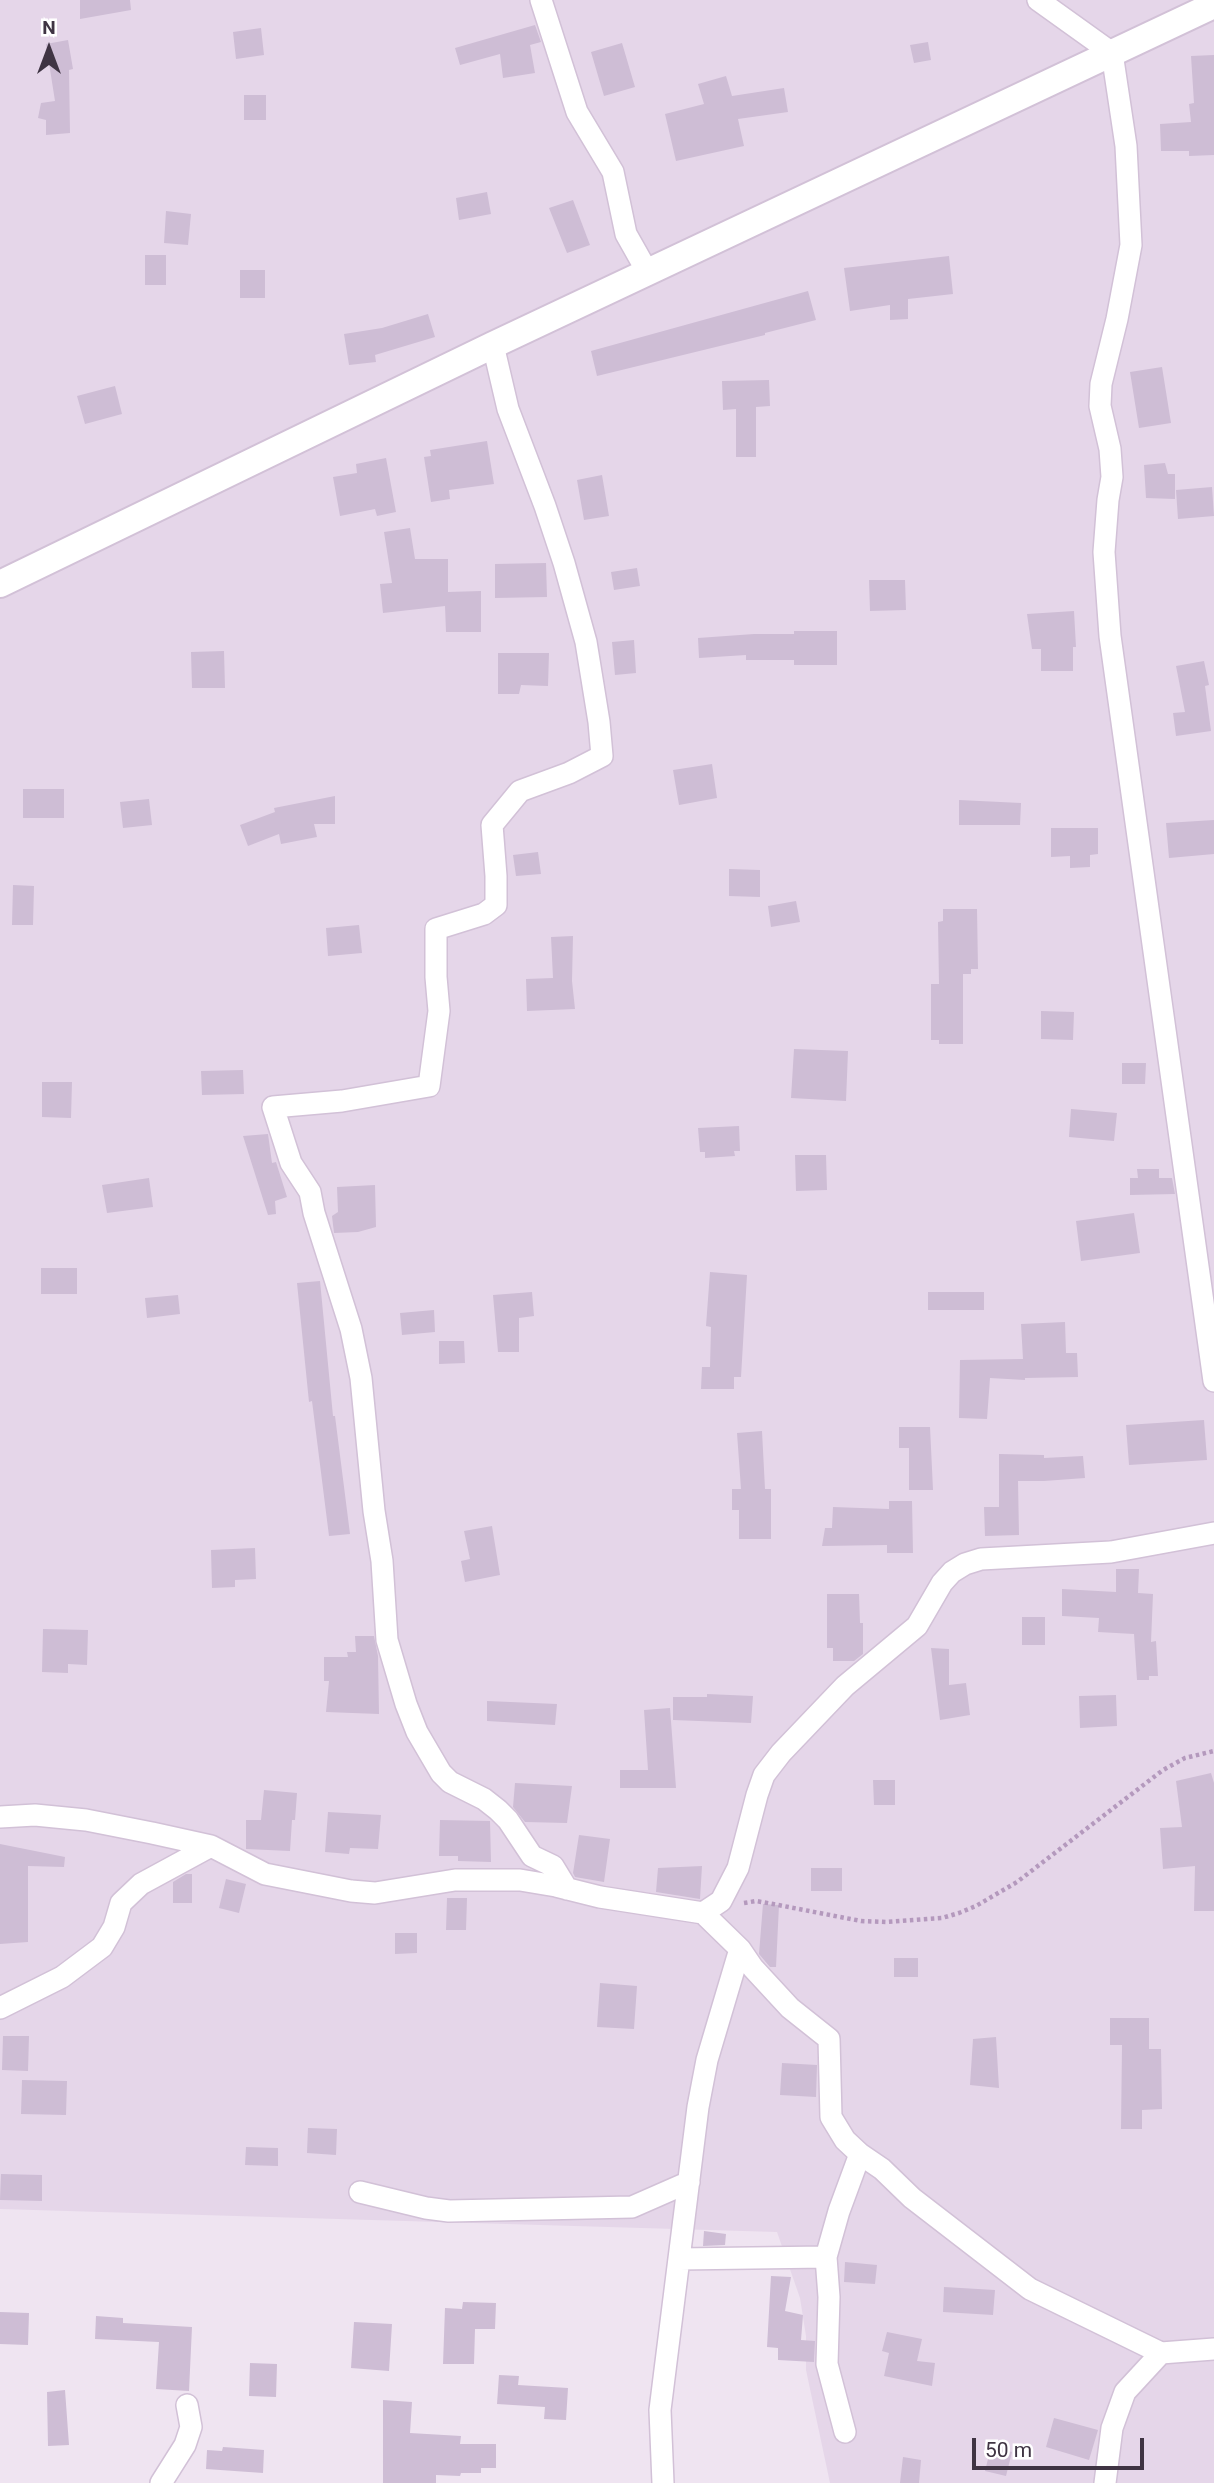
<!DOCTYPE html>
<html>
<head>
<meta charset="utf-8">
<style>
  body { margin:0 }
  #map { position:relative; width:1214px; height:2483px; overflow:hidden; background:#efe4f1; font-family:Roboto,sans-serif }
  canvas { display:block }
  .north { position:absolute; left:14px; top:14px; width:70px; height:70px; -webkit-text-stroke:5px #fff; paint-order:stroke; rotate:0deg; font-size:19px; font-weight:700; line-height:28px; text-align:center; color:#3f3443 }
  .north::after { content:''; display:block; margin:auto; width:24px; height:32px; background:#3f3443; clip-path:polygon(50% 0,100% 100%,50% 72%,0 100%) }
  .scale { position:absolute; left:972px; top:2438px; width:172px; height:32px; box-sizing:border-box; border:4px solid #3f3443; border-top:0; padding-left:9px; font-size:21px; line-height:24px; white-space:nowrap; color:#3f3443; -webkit-text-stroke:5px #fff; paint-order:stroke }
</style>
</head>
<body>
<div id="map">
<canvas width="1214" height="2483"></canvas>
<div class="north">N</div>
<div class="scale">50 m</div>
</div>
<script>
const ctx = document.querySelector('canvas').getContext('2d');
ctx.lineJoin = 'round';
function paint(path, color) { ctx.fillStyle = color; ctx.fill(path, 'evenodd'); }
const poly = rows => new Path2D(rows.map(r => 'M' + r).join(''));
function strokePath(path, color, width, dash) { ctx.strokeStyle = color; ctx.lineWidth = width; ctx.lineCap = dash ? 'butt' : 'round'; ctx.setLineDash(dash || []); ctx.stroke(path); }
const residential = poly([
  [0,0,1214,0,1214,2483,830,2483,806,2370,806,2336,800,2298,777,2232,0,2209]
]);
const building = poly([
  [80,0,130,0,131,10,80,19],
  [535,25,541,42,530,45,535,73,503,78,500,54,460,65,455,48],
  [261,28,264,55,236,59,233,32],
  [68,40,73,69,69,70,70,133,46,135,46,120,38,118,41,103,55,101,46,44],
  [928,42,931,60,914,63,910,45],
  [622,43,635,87,604,96,591,52],
  [1214,55,1214,155,1189,156,1189,151,1161,151,1160,124,1191,122,1189,104,1194,103,1191,56],
  [726,76,732,96,784,88,788,112,738,119,744,146,676,161,665,114,704,104,698,84],
  [244,95,266,95,266,120,244,120],
  [487,192,491,214,459,220,456,198],
  [573,200,590,245,567,253,549,208],
  [166,211,191,214,188,245,164,243],
  [145,255,166,255,166,285,145,285],
  [949,256,953,294,908,299,908,319,890,320,890,305,850,311,844,268],
  [240,270,265,270,265,298,240,298],
  [808,291,816,320,765,333,765,335,597,376,591,351],
  [428,314,435,337,375,355,376,362,349,365,344,334,382,328],
  [1162,367,1171,423,1139,428,1130,372],
  [769,380,770,406,756,407,756,457,736,457,736,409,723,410,722,381],
  [115,386,122,414,85,424,77,396],
  [487,441,494,484,449,490,450,499,431,502,424,457,431,456,430,450],
  [386,458,396,512,377,516,375,509,340,516,333,477,357,473,356,464],
  [1165,463,1168,474,1175,474,1175,499,1146,498,1144,465],
  [602,475,609,516,584,520,577,480],
  [1212,487,1214,516,1178,519,1176,490],
  [410,528,415,559,448,559,448,592,481,591,481,632,446,632,445,606,383,613,380,584,392,583,384,532],
  [546,563,547,597,495,598,495,564],
  [637,568,640,586,614,590,611,572],
  [869,580,905,580,906,610,870,611],
  [1074,611,1076,647,1073,647,1073,671,1041,671,1041,649,1032,649,1027,614],
  [794,631,837,631,837,665,794,665,794,660,746,660,746,655,699,658,698,638,754,634,794,634],
  [634,640,636,673,615,675,612,642],
  [224,651,225,688,192,688,191,652],
  [498,653,549,653,548,686,521,685,519,694,498,694],
  [1204,661,1209,685,1205,686,1211,731,1176,736,1173,713,1185,712,1176,666],
  [712,764,717,798,679,805,673,770],
  [23,789,64,789,64,818,23,818],
  [335,796,335,824,314,824,317,837,281,844,279,834,248,846,240,825,275,812,274,808],
  [149,799,152,825,123,828,120,802],
  [959,800,1021,803,1020,825,959,825],
  [1214,820,1214,854,1169,858,1166,823],
  [1051,828,1098,828,1098,854,1090,855,1090,867,1070,868,1070,856,1051,857],
  [538,852,541,874,516,876,513,855],
  [729,869,760,870,760,897,729,896],
  [13,885,34,886,33,925,12,925],
  [796,901,800,922,771,927,768,906],
  [943,909,977,909,978,969,971,969,971,974,963,974,963,1044,939,1044,939,1040,931,1040,931,984,939,984,938,922,943,921],
  [359,925,362,953,328,956,326,928],
  [573,936,572,981,575,1009,527,1011,526,979,553,978,551,937],
  [1041,1011,1074,1012,1073,1040,1041,1039],
  [794,1049,848,1051,846,1101,791,1098],
  [1122,1063,1146,1063,1145,1084,1122,1084],
  [243,1070,244,1094,202,1095,201,1071],
  [42,1082,72,1082,71,1118,42,1117],
  [1071,1109,1117,1113,1114,1141,1069,1137],
  [739,1126,740,1151,734,1151,735,1156,705,1158,705,1152,700,1152,698,1128],
  [268,1134,272,1163,276,1162,287,1197,275,1201,276,1214,268,1215,243,1136],
  [795,1155,826,1155,827,1190,796,1191],
  [1137,1169,1159,1169,1159,1178,1172,1178,1175,1194,1130,1195,1130,1178,1138,1178],
  [149,1178,153,1207,107,1213,102,1185],
  [375,1185,376,1227,358,1232,334,1233,332,1216,338,1212,337,1187],
  [1134,1213,1140,1253,1081,1261,1076,1221],
  [41,1268,77,1268,77,1294,41,1294],
  [710,1272,747,1275,741,1377,734,1377,734,1389,701,1389,702,1367,710,1367,711,1327,706,1326],
  [320,1281,333,1416,335,1416,350,1534,329,1536,312,1401,309,1402,297,1283],
  [532,1292,534,1316,519,1318,519,1352,498,1352,493,1295],
  [928,1292,984,1292,984,1310,928,1310],
  [178,1295,180,1314,147,1318,145,1298],
  [434,1310,435,1332,402,1335,400,1313],
  [1065,1322,1066,1353,1077,1353,1078,1377,1025,1378,1025,1380,990,1378,987,1419,959,1418,960,1360,1023,1359,1021,1324],
  [439,1341,464,1341,465,1363,439,1364],
  [1204,1420,1207,1460,1129,1465,1126,1425],
  [899,1427,930,1427,933,1490,909,1490,909,1448,899,1448],
  [762,1431,765,1489,771,1489,771,1539,739,1539,739,1510,732,1510,732,1489,741,1489,737,1433],
  [999,1454,1044,1455,1044,1458,1083,1456,1085,1478,1044,1481,1018,1481,1019,1535,985,1536,984,1507,999,1507],
  [889,1501,912,1501,913,1553,887,1553,887,1545,822,1546,825,1528,832,1528,833,1507,889,1509],
  [492,1526,500,1575,465,1582,461,1561,470,1559,464,1531],
  [255,1548,256,1579,235,1580,235,1587,212,1588,211,1550],
  [1116,1569,1139,1569,1138,1593,1153,1594,1151,1642,1156,1641,1158,1676,1149,1676,1149,1680,1137,1680,1134,1634,1098,1632,1099,1618,1062,1616,1062,1589,1116,1592],
  [827,1594,859,1594,860,1623,863,1623,863,1654,854,1661,833,1661,833,1648,827,1648],
  [1022,1617,1045,1617,1045,1645,1022,1645],
  [43,1629,88,1630,87,1665,68,1664,68,1673,42,1672],
  [355,1636,374,1636,378,1656,379,1714,326,1712,329,1681,324,1681,324,1657,348,1657,347,1652,356,1652],
  [931,1648,949,1649,949,1685,966,1683,970,1715,940,1720],
  [707,1694,753,1696,751,1723,673,1720,673,1697,707,1697],
  [1116,1695,1117,1726,1080,1728,1079,1696],
  [487,1701,557,1704,555,1725,487,1721],
  [670,1708,676,1788,620,1788,620,1770,648,1770,644,1710],
  [1211,1773,1214,1783,1214,1911,1194,1911,1195,1866,1163,1869,1160,1828,1182,1827,1176,1781],
  [873,1780,895,1780,895,1805,874,1805],
  [515,1783,572,1786,567,1823,525,1822,513,1807],
  [264,1790,297,1793,295,1820,292,1820,290,1851,246,1849,246,1820,261,1820],
  [328,1812,381,1815,378,1849,350,1848,349,1854,325,1852],
  [440,1820,490,1821,491,1862,458,1861,458,1856,439,1856],
  [579,1835,610,1839,604,1882,575,1877,573,1873],
  [0,1844,65,1857,64,1867,28,1866,28,1942,0,1944],
  [702,1866,700,1899,656,1892,658,1868],
  [811,1868,842,1868,842,1891,811,1891],
  [186,1874,192,1874,192,1903,173,1903,173,1882],
  [226,1879,246,1884,239,1913,219,1908],
  [447,1898,467,1898,466,1930,446,1930],
  [763,1904,779,1905,776,1967,770,1967,759,1954],
  [395,1933,417,1933,417,1953,395,1954],
  [894,1958,918,1958,918,1977,894,1977],
  [600,1983,637,1986,634,2029,597,2027],
  [1110,2018,1149,2018,1149,2049,1161,2049,1162,2109,1142,2110,1142,2129,1121,2129,1122,2045,1110,2045],
  [3,2036,29,2036,28,2071,2,2070],
  [996,2037,999,2088,970,2085,973,2039],
  [782,2063,817,2065,816,2097,780,2095],
  [22,2080,67,2081,66,2115,21,2114],
  [308,2128,337,2129,336,2155,307,2153],
  [246,2147,278,2148,278,2166,245,2165],
  [1,2174,42,2175,42,2201,0,2200],
  [704,2231,726,2234,725,2245,703,2246],
  [845,2262,877,2265,875,2284,844,2282],
  [771,2276,791,2277,785,2311,803,2315,801,2340,815,2341,814,2362,778,2360,778,2348,767,2347],
  [944,2287,995,2290,993,2315,943,2312],
  [463,2302,496,2303,495,2329,475,2329,474,2364,443,2364,445,2308,462,2309],
  [0,2312,29,2313,28,2345,0,2344],
  [96,2316,123,2318,123,2323,192,2327,189,2391,156,2389,159,2342,95,2339],
  [354,2322,392,2324,389,2371,351,2368],
  [887,2332,922,2339,917,2361,935,2363,932,2386,884,2376,889,2353,882,2351],
  [250,2363,277,2364,276,2397,249,2396],
  [499,2375,519,2376,518,2385,568,2388,566,2420,544,2419,545,2407,497,2404],
  [65,2390,69,2445,48,2446,47,2392],
  [383,2400,412,2402,410,2433,461,2436,460,2444,496,2444,496,2468,481,2468,481,2473,461,2473,460,2476,436,2475,436,2483,383,2483],
  [1054,2418,1098,2430,1089,2460,1046,2447],
  [223,2447,264,2450,263,2473,206,2469,207,2450,222,2451],
  [991,2447,1012,2452,1006,2476,985,2471],
  [903,2457,921,2460,919,2483,900,2483]
]);
const path = poly([
  [744,1903,756,1901,773,1904,861,1921,887,1922,942,1918,959,1913,976,1906,1017,1882,1163,1770,1185,1758,1214,1751]
]);
const minor = poly([
  [541,0,577,112,613,172,626,234,648,273],
  [1038,0,1112,53,1126,146,1131,245,1117,319,1101,384,1100,406,1110,449,1112,477,1108,500,1104,552,1110,636,1214,1381],
  [493,345,508,409,545,506,564,563,586,642,599,722,602,756,569,773,520,791,492,825,496,876,496,905,484,914,436,929,436,977,439,1011,429,1086,342,1101,273,1107,291,1163,310,1192,314,1213,351,1329,361,1378,374,1511,382,1561,387,1640,406,1704,417,1732,441,1773,450,1782,484,1799,498,1810,508,1820,532,1856,553,1866,567,1889],
  [0,1817,35,1815,86,1820,152,1833,211,1846,265,1874,351,1891,375,1893,455,1880,520,1880,556,1886,600,1897,703,1913,740,1949,753,1968,790,2008,829,2039,831,2117,845,2140,860,2154,882,2169,912,2198,1030,2289,1161,2353],
  [703,1913,721,1901,738,1868,757,1795,764,1775,781,1753,845,1686,917,1626,942,1583,952,1572,965,1564,981,1559,1111,1552,1214,1533],
  [0,2008,62,1977,102,1947,114,1927,121,1903,141,1884,211,1846],
  [360,2192,426,2208,449,2211,632,2207,689,2182],
  [679,2259,826,2257],
  [845,2432,827,2364,829,2297,826,2257,839,2211,860,2154],
  [161,2483,185,2445,191,2427,187,2405],
  [663,2483,660,2410,698,2107,707,2060,740,1949],
  [1105,2483,1112,2428,1125,2392,1161,2353,1214,2349]
]);
const tertiary = poly([
  [0,584,493,345,1214,5]
]);
paint(residential, '#e5d6e9');
paint(building, '#cebdd5');
strokePath(minor, '#d2c1d7', 24);
strokePath(tertiary, '#d2c1d7', 30);
strokePath(path, '#b499bd', 4.5, [3.5, 3.5]);
strokePath(minor, '#fff', 21);
strokePath(tertiary, '#fff', 26);
</script>
</body>
</html>
